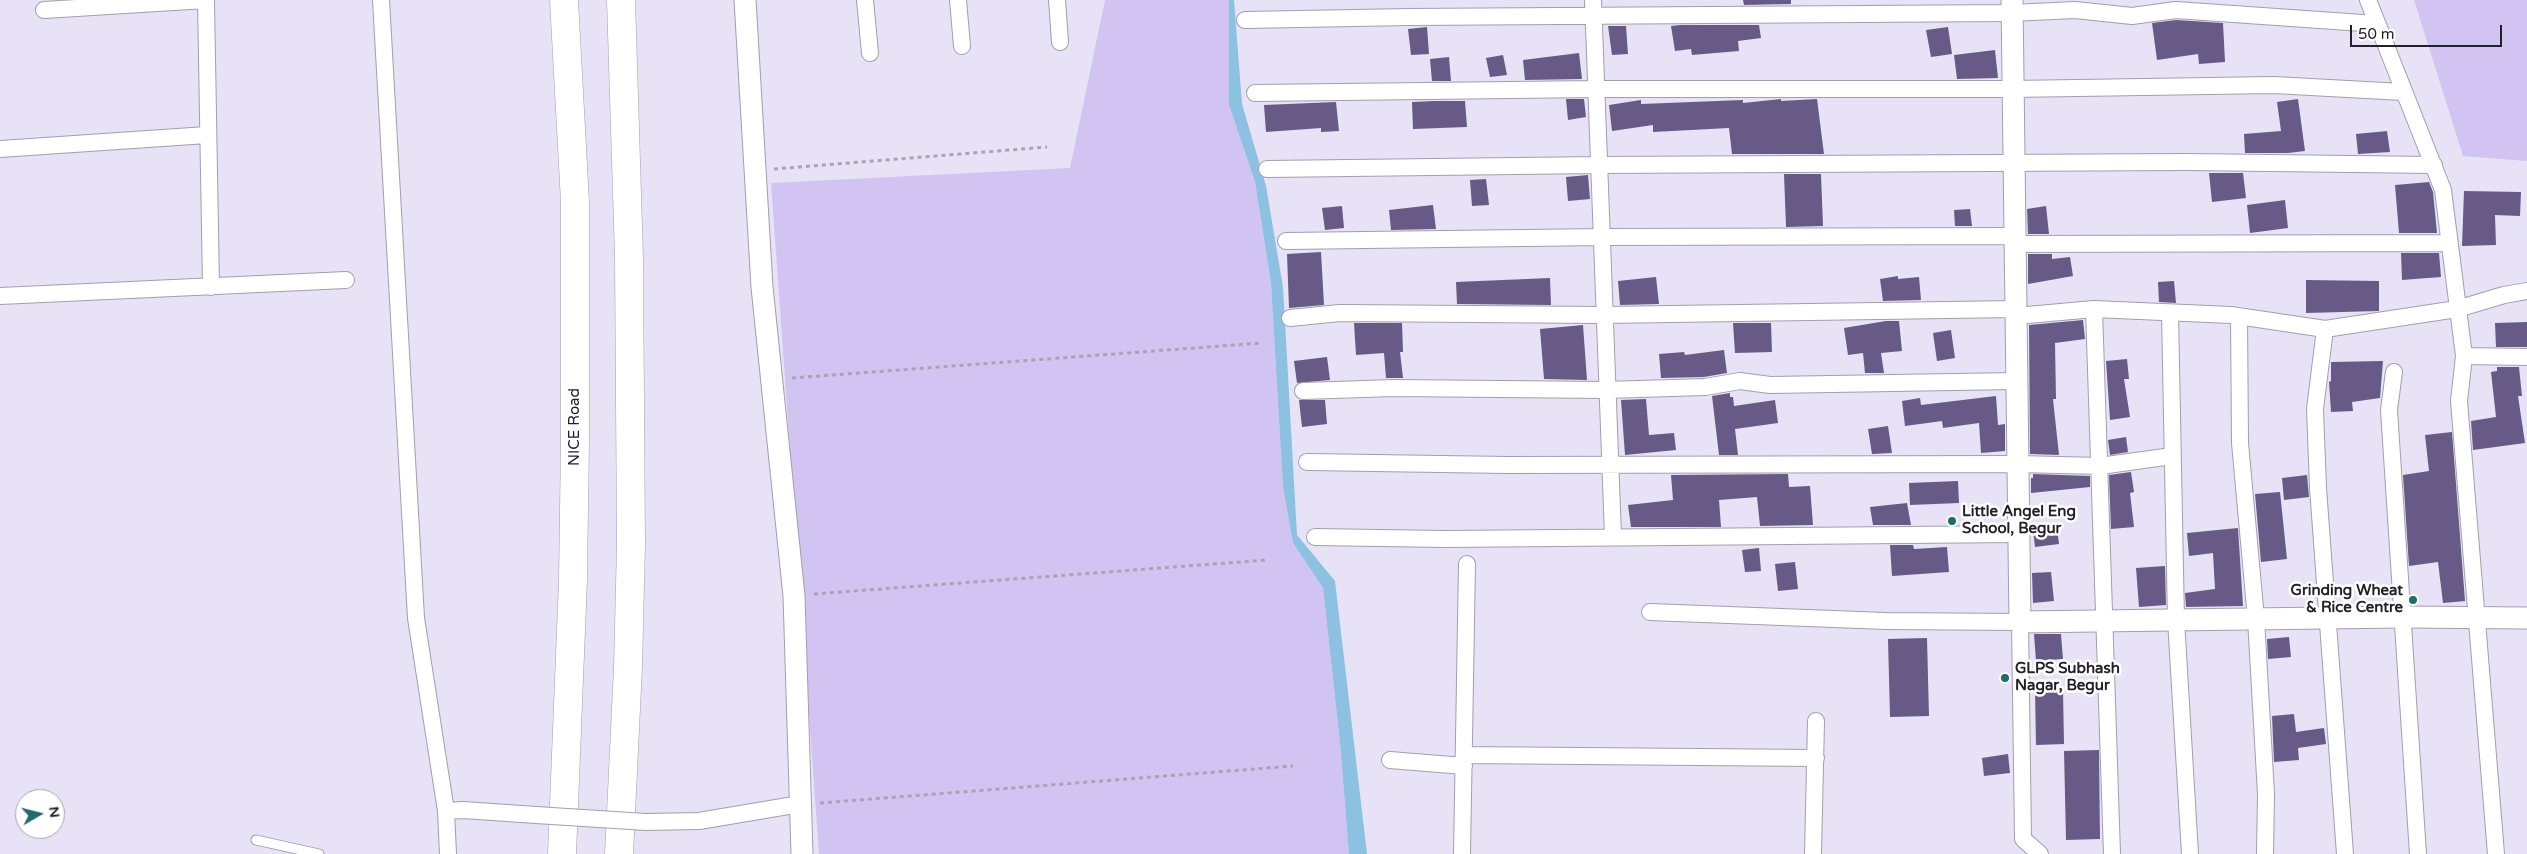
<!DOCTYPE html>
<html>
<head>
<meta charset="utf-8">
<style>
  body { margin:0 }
  #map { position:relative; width:2527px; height:854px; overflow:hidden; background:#e7e2f6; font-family:"Varela Round",sans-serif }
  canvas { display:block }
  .north { position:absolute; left:15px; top:789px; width:50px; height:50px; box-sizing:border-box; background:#fff; border:1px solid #a7a6a9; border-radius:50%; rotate:82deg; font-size:14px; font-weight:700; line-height:20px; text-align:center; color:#232128 }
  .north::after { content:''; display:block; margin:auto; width:18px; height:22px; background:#1f6c6b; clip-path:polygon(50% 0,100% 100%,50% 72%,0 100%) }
  .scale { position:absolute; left:2350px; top:25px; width:152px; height:22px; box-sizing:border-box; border:2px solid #232128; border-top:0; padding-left:6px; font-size:15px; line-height:18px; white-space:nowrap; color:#232128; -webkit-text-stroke:4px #fff; paint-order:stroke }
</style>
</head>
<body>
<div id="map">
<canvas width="2527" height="854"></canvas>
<div class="north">N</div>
<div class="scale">50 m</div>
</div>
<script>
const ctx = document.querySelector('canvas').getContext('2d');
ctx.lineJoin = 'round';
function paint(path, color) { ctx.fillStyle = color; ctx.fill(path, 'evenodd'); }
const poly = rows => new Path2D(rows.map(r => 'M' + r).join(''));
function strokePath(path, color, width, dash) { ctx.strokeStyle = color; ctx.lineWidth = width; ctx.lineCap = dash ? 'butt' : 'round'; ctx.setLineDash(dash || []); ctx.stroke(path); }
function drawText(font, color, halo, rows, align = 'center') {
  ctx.font = font + ' "Varela Round",sans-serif'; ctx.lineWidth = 5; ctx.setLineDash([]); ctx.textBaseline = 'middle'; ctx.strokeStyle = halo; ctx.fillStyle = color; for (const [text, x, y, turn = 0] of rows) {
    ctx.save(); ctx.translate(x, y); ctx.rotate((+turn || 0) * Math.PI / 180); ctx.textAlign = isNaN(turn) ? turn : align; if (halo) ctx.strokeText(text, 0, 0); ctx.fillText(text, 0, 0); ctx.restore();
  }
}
const green = poly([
  [1105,0,1229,0,1229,105,1255,182,1271,283,1283,487,1293,543,1323,588,1340,743,1349,854,819,854,771,183,1070,168],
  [2414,0,2527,0,2527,161,2463,156]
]);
const water = poly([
  [1229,0,1234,0,1242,104,1266,186,1283,287,1297,535,1335,581,1367,854,1349,854,1340,743,1323,588,1293,543,1283,487,1271,283,1255,182,1229,105]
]);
const building = poly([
  [1743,0,1791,0,1791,4,1744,5],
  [2176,20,2223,23,2225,62,2199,64,2198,54,2157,60,2152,23],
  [1680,25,1759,25,1761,38,1738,41,1739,51,1692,55,1691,49,1675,51,1671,26],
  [1608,26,1626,26,1628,54,1612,55],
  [1427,27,1429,54,1411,55,1408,29],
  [1948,27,1952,54,1931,57,1926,30],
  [1995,50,1998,78,1957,79,1954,55],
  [1579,53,1582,79,1525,80,1523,60],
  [1503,55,1507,75,1490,77,1486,58],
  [1449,57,1451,81,1432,81,1430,59],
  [1566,99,1584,99,1586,117,1568,120],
  [1781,99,1781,101,1817,99,1824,154,1732,154,1729,128,1653,132,1653,125,1612,131,1609,105,1641,100,1641,104,1743,100,1743,103],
  [2298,99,2305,151,2288,153,2245,153,2244,134,2281,131,2277,102],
  [1434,101,1465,101,1467,127,1413,129,1412,102],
  [1336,102,1339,131,1321,132,1321,128,1266,132,1264,105],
  [2387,131,2390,152,2358,154,2356,134],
  [2209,173,2243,173,2246,198,2212,202],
  [1784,174,1821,174,1823,226,1786,227],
  [1588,175,1590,199,1568,201,1566,177],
  [1486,179,1489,205,1472,206,1470,180],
  [2429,182,2433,192,2437,233,2399,233,2395,185],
  [2464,191,2521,192,2520,216,2495,215,2496,245,2462,246],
  [2285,200,2288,228,2250,233,2247,205],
  [1433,205,1436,229,1391,230,1389,210],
  [1342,206,1344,228,1325,230,1322,208],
  [2046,206,2049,234,2028,234,2027,209],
  [1970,209,1972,226,1955,226,1954,210],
  [1321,252,1324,305,1289,308,1287,254],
  [2401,253,2439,253,2441,277,2402,280],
  [2028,254,2052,254,2052,259,2070,257,2073,276,2028,284],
  [1898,276,1898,279,1919,277,1921,300,1883,301,1880,279],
  [1656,277,1659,304,1620,305,1618,281],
  [1550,278,1551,305,1457,304,1456,282],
  [2306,280,2379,281,2379,311,2306,313],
  [2174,281,2176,303,2159,302,2158,282],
  [2083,320,2085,339,2055,343,2056,399,2053,399,2059,455,2030,454,2029,325],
  [1886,321,1899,321,1902,351,1881,353,1884,373,1865,373,1863,353,1848,355,1844,328],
  [2527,322,2527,347,2496,347,2495,323],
  [1354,323,1402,323,1403,352,1400,352,1403,378,1386,378,1384,353,1356,355],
  [1733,323,1771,323,1772,352,1735,353],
  [1583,325,1587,380,1544,379,1540,329],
  [1951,330,1955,358,1937,361,1933,333],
  [1724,350,1727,373,1704,377,1661,378,1659,354,1684,352,1685,355],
  [1327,357,1330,380,1297,383,1294,361],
  [2127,359,2129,379,2124,379,2130,417,2110,420,2106,361],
  [2383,361,2380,398,2352,402,2353,411,2331,412,2329,382,2331,381,2331,362],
  [2497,367,2519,367,2522,396,2518,396,2525,443,2473,450,2471,421,2496,417,2491,372,2497,371],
  [1730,393,1730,397,1733,397,1734,406,1775,400,1778,423,1735,429,1738,455,1719,455,1712,396],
  [1996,396,1998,425,2005,424,2005,451,1981,453,1979,423,1943,428,1942,421,1905,426,1902,401,1920,398,1921,405],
  [1646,399,1649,435,1674,433,1676,450,1625,455,1621,400],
  [1299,400,1325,400,1327,424,1302,427],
  [1888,426,1892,453,1872,454,1868,429],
  [2452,432,2465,601,2443,603,2438,562,2409,566,2403,475,2429,471,2425,435],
  [2126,437,2128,452,2110,455,2108,440],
  [2131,472,2134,492,2130,493,2134,527,2111,529,2109,475],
  [1788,474,1789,487,1810,486,1813,525,1760,526,1757,497,1719,500,1721,527,1631,527,1628,505,1673,500,1671,475],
  [2033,474,2090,476,2090,487,2031,493,2031,478,2033,478],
  [2307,475,2309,497,2284,500,2282,478],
  [1958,481,1959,503,1910,505,1909,483],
  [2280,492,2287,559,2261,562,2255,494],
  [1907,503,1911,525,1873,525,1870,507],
  [2057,528,2059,544,2035,547,2033,530],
  [2238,528,2243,606,2186,607,2185,593,2215,589,2213,553,2189,556,2187,533],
  [1890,545,1913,545,1914,549,1947,547,1949,572,1892,576],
  [1759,548,1761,571,1745,572,1742,550],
  [1795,562,1798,589,1778,591,1775,564],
  [2165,566,2166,605,2139,607,2136,568],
  [2051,572,2054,601,2033,603,2032,573],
  [2034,634,2061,634,2063,659,2036,661],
  [2289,637,2291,657,2268,659,2267,639],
  [1927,638,1929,716,1890,717,1888,639],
  [2035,690,2063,690,2064,744,2036,745],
  [2294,714,2296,732,2324,728,2326,744,2298,748,2299,760,2274,762,2272,716],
  [2099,750,2100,839,2066,840,2064,751],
  [2008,754,2010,773,1984,776,1982,758]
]);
const path = poly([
  [774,169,1047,147],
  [792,378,1261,343],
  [814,594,1267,560],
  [820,803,1293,766]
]);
const service = poly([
  [256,840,319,854]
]);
const minor = poly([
  [206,0,211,287],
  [381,0,416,618,446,811,448,854],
  [865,0,870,53],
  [958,0,962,46],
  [1057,0,1060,42],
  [1593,0,1613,536],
  [2368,0,2443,190,2464,356,2459,401,2496,854],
  [44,10,206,0],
  [1245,20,1409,17,2012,13,2075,10,2132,16,2176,10,2377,24],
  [1255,93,1596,89,2012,89,2274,85,2403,92],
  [0,149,207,135],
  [1267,169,1599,165,2187,162,2434,165],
  [1286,241,1603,237,2015,236],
  [2015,244,2448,243],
  [0,296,346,280],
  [2094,309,2112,854],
  [2170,313,2176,620,2190,854],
  [2016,316,2094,309,2231,315,2325,329,2457,309,2504,295,2527,291],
  [2239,316,2240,443,2256,619,2266,794,2265,853],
  [1290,318,1340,313,1603,315,2016,309],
  [2325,329,2315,409,2318,488,2345,854],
  [2464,356,2527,357],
  [2394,372,2389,410,2418,854],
  [1303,391,1394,388,1606,390,1705,387,1740,381,1770,385,2016,381],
  [1307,462,1507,465,2018,464,2100,466,2172,456],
  [1315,537,1444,539,2019,534],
  [1650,612,1886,621,2020,622,2023,839,2040,854],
  [1464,755,1816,758],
  [1390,760,1464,766],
  [446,811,463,810,536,815],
  [646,822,699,821,800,804],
  [1462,854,1467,564],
  [1813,854,1816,721]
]);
const tertiary = poly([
  [745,0,762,287,794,596,802,854],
  [2012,0,2020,622,2402,617,2527,618]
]);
const motorway = poly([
  [562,854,573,580,575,440,575,202,564,0],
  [619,854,628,667,631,544,629,258,621,0]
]);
const minorBridge = poly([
  [536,815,646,822]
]);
const markers = [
  [1952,521,5,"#1f6c6b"],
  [2413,600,5,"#1f6c6b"],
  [2005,678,5,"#1f6c6b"]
];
const streetNames = [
  ["NICE Road",575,427,-90]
];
const poiNames = [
  ["Little Angel Eng",1962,512],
  ["School, Begur",1962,529],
  ["Grinding Wheat",2403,591,"right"],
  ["& Rice Centre",2403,608,"right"],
  ["GLPS Subhash",2015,669],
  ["Nagar, Begur",2015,686]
];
paint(green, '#d1c4f3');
paint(water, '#8cc1e1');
paint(building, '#675a87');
strokePath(service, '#a29eb0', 11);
strokePath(minor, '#a29eb0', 18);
strokePath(tertiary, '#a29eb0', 23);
strokePath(motorway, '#a29eb0', 29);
strokePath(path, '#a8a4b4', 3, [4, 4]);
strokePath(service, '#fff', 9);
strokePath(minor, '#fff', 16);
strokePath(tertiary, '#fff', 21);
strokePath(motorway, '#fff', 28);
strokePath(minorBridge, '#a29eb0', 18, []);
strokePath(minorBridge, '#fff', 16);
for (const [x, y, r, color] of markers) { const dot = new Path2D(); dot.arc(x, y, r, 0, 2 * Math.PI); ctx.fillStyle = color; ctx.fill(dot); strokePath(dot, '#fff', 2); }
drawText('15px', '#232128', '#fff', streetNames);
drawText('bold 15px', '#232128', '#fff', poiNames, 'left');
</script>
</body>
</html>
